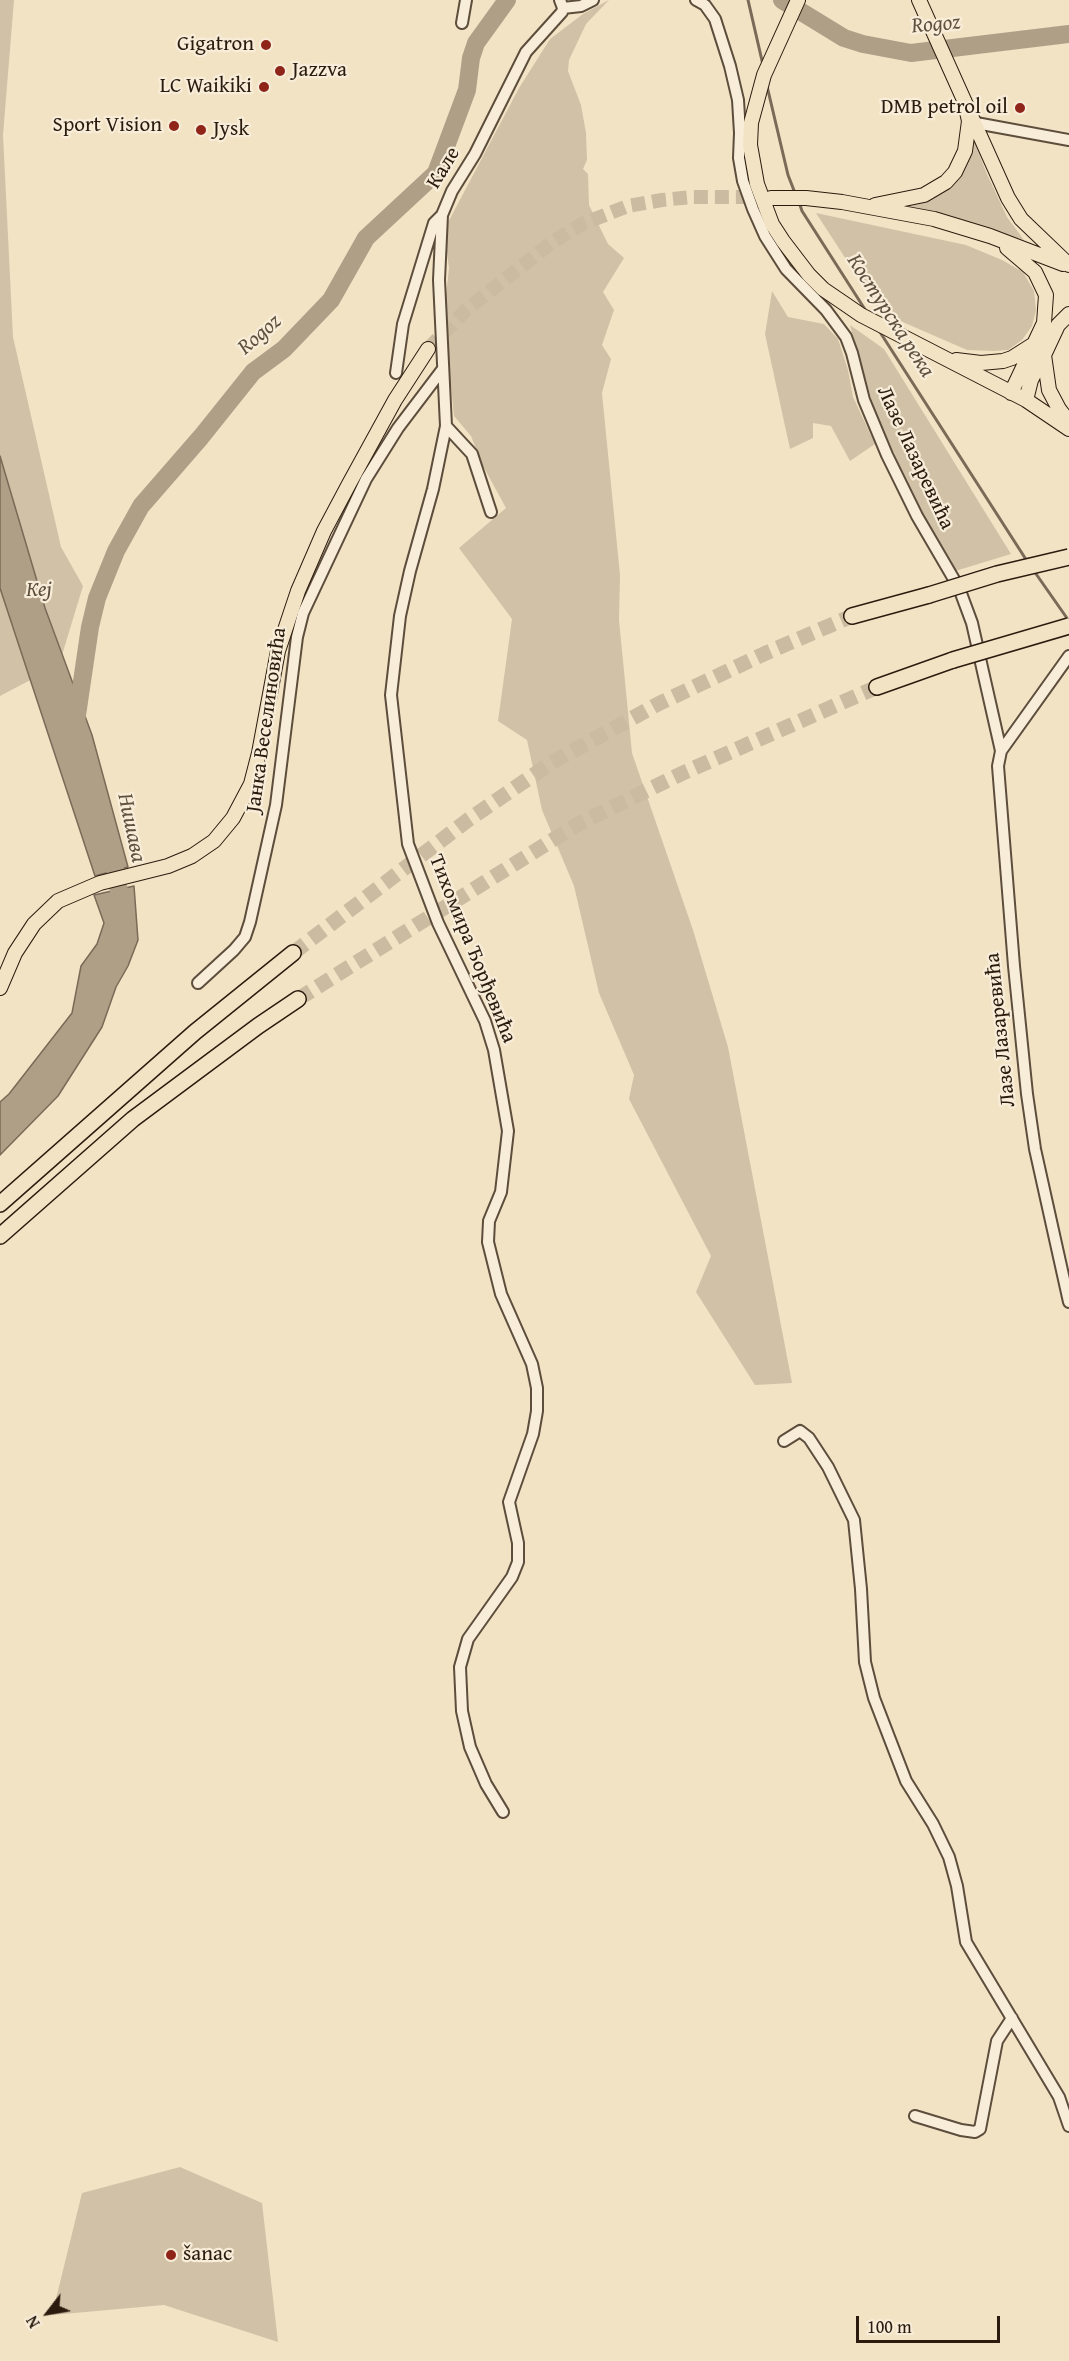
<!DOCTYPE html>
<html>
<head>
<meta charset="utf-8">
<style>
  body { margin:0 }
  #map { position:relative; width:1069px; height:2361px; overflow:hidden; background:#f3e3c5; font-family:"Gentium Book Plus",serif }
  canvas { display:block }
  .north { position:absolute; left:18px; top:2283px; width:60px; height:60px; -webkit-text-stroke:4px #f7edd9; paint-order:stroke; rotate:239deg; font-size:16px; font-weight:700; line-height:24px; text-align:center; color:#2b1b0e }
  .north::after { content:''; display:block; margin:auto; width:21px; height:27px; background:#2b1b0e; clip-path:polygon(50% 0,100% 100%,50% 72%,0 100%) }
  .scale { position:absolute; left:856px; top:2316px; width:144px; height:27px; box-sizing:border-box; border:3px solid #2b1b0e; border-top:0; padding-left:8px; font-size:18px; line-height:21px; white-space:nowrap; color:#2b1b0e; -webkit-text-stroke:4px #f7edd9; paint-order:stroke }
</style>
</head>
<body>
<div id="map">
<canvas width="1069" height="2361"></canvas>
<div class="north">N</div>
<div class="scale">100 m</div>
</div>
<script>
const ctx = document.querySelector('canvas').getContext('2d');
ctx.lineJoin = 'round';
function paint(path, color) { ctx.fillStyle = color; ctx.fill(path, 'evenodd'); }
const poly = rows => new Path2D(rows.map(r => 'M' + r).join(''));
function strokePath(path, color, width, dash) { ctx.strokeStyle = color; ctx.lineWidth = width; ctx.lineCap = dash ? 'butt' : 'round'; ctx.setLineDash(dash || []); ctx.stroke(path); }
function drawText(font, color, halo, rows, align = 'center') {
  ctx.font = font + ' "Gentium Book Plus",serif'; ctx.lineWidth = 4.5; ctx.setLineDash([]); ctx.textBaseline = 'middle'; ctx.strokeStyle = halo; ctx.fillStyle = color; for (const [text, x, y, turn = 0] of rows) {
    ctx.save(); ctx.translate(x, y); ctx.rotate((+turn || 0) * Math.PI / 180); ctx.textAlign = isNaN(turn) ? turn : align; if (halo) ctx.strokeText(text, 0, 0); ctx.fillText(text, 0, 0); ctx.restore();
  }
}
const green = poly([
  [0,0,14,0,3,135,13,337,61,547,83,586,59,665,0,696],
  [609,0,586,24,569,60,568,71,581,105,586,133,587,160,583,169,588,174,589,205,608,244,624,258,603,292,614,310,602,345,611,359,602,393,620,575,619,620,632,753,693,930,728,1047,792,1383,755,1385,696,1292,711,1256,629,1099,634,1075,599,993,574,886,542,810,527,740,498,721,512,619,459,548,506,508,482,464,471,436,454,416,444,314,449,268,444,230,519,88,550,39,583,14],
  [971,132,986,172,1007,217,1024,240,906,206,928,199,943,188],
  [816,213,966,245,1002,260,1023,272,1034,291,1036,310,1032,326,1022,340,1008,350,994,351,967,350,905,323,879,310],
  [772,291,788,317,824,324,838,339,848,370,853,397,875,444,850,461,831,426,813,423,813,438,790,449,765,334],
  [850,325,884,349,1011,554,952,572,906,481,873,406],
  [180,2167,262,2203,278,2342,164,2305,52,2315,82,2193]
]);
const water = poly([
  [0,456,45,608,92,735,128,867,95,876,0,588,0,456],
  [134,886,138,940,128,966,116,987,102,1027,58,1096,0,1155,0,1102,9,1094,72,1013,81,966,97,944,104,923,94,895,134,886]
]);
const stream = poly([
  [748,0,763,65],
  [767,86,788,175,795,193],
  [799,202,802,211,866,311],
  [878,329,1027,561],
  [1034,571,1069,621]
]);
const river = poly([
  [782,0,844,38,863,44,911,53,1069,34],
  [76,722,90,627,97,598,116,551,141,506,201,437,253,372,284,349,331,300,366,238,436,173,467,90,471,58,476,43,507,0],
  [111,847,123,914]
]);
const majorTunnel = poly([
  [428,349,466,310,551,243,582,224,628,206,662,200,692,197,760,197]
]);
const highwayTunnel = poly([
  [293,953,468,820,551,763,658,704,766,653,852,616],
  [298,999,580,823,683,773,877,687]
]);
const minor = poly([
  [696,0,705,5,715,19,730,66,738,100,740,133,739,158,743,181,753,209,765,236,786,269,826,310,846,337,852,353,864,400,887,455,917,516,959,588,972,623,1001,751],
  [563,8,581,6,593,0],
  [462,23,466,0],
  [976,123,1069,140],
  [442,215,439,280,446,426,433,489,410,571,400,616,391,695,408,844,438,923,485,1021,494,1050,508,1131,501,1192,489,1221,488,1242,501,1294,532,1364,537,1388,537,1411,533,1434,509,1502,518,1543,518,1562,512,1577,468,1639,460,1667,462,1711,470,1747,486,1784,503,1812],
  [396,373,403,324,434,223,442,215,452,191,475,154,526,52,562,12,563,8,560,0],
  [446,426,472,454,491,512],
  [1069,656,1001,751,998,766,1014,966,1027,1094,1035,1149,1069,1302],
  [198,983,234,950,245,937,250,922,276,805,297,637,303,613,366,479,398,428,442,370],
  [784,1441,800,1431,809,1438,828,1467,854,1520,861,1589,865,1662,874,1698,906,1781,933,1824,949,1857,957,1886,966,1942,1059,2097,1069,2126],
  [915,2116,961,2130,975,2132,980,2129,997,2041,1012,2018]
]);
const major = poly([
  [798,0,764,75,751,123,750,145,757,184,772,224,783,241,809,275,823,289,845,304,861,315,1026,400,1069,429],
  [919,0,1008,198,1021,219,1069,265],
  [771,198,806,198,842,202,934,219,990,236,1063,264],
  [875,205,924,195,946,182,955,172,965,151,969,121,967,112],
  [1007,248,1035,272,1046,295,1044,323,1011,393],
  [1069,314,1058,325,1044,355,1049,390,1059,409,1069,422],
  [956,360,981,363,1003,361,1012,358,1034,344],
  [1026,400,1031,380,1044,355],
  [0,988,15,953,34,924,58,901,100,883,168,866,192,856,214,841,233,818,251,784,259,753,278,651,298,591,324,531,349,484,395,400,428,349]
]);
const highway = poly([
  [852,616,929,595],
  [877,687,953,660],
  [0,1204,195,1032,293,953],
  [0,1236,133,1119,258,1026,298,999]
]);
const highwayBridge = poly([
  [929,595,997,574,1069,557],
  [953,660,1069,626]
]);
const markers = [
  [266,45,6,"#8f2418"],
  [280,71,6,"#8f2418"],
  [264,87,6,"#8f2418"],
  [1020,108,6,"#8f2418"],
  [174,126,6,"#8f2418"],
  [201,130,6,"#8f2418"],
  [171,2255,6,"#8f2418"]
];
const poiNames = [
  ["Gigatron",254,45],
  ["Jazzva",292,71,"left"],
  ["LC Waikiki",252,87],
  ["DMB petrol oil",1008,108],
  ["Sport Vision",162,126],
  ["Jysk",213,130,"left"],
  ["šanac",183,2255,"left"]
];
const streetNames = [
  ["Кале",444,168,-59],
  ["Лазе Лазаревића",915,458,65],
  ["Јанка Веселиновића",267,720,-82],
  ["Тихомира Ђорђевића",472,949,68],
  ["Лазе Лазаревића",1001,1030,-96]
];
const parkNames = [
  ["Кеј",39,591]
];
const waterNames = [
  ["Rogoz",936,25,-5],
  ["Костурска река",890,316,57],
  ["Rogoz",260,335,-41],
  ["Нишава",131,828,78]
];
paint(green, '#d1c1a6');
paint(water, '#af9f87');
strokePath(water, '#7a6a57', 1.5);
strokePath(stream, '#7a6a57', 3);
strokePath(river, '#af9f87', 18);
strokePath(majorTunnel, '#cbbba0', 14, [14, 7]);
strokePath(highwayTunnel, '#cbbba0', 15, [15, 8]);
strokePath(minor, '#5d4d3c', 14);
strokePath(major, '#2b1b0e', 16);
strokePath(highway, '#2b1b0e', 18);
strokePath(minor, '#f7edd9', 10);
strokePath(major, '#f3e3c5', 14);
strokePath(highway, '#f3e3c5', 15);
strokePath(highwayBridge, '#2b1b0e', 18, []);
strokePath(highwayBridge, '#f3e3c5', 15);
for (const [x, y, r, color] of markers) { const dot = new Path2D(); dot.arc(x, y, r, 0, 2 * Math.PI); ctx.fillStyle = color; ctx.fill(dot); strokePath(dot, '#f7edd9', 2); }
drawText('21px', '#2b1b0e', '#f7edd9', poiNames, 'right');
drawText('21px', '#2b1b0e', '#f7edd9', streetNames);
drawText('italic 21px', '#5d4d3c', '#f7edd9', parkNames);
drawText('italic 22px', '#60503e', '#f7edd9', waterNames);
</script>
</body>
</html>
